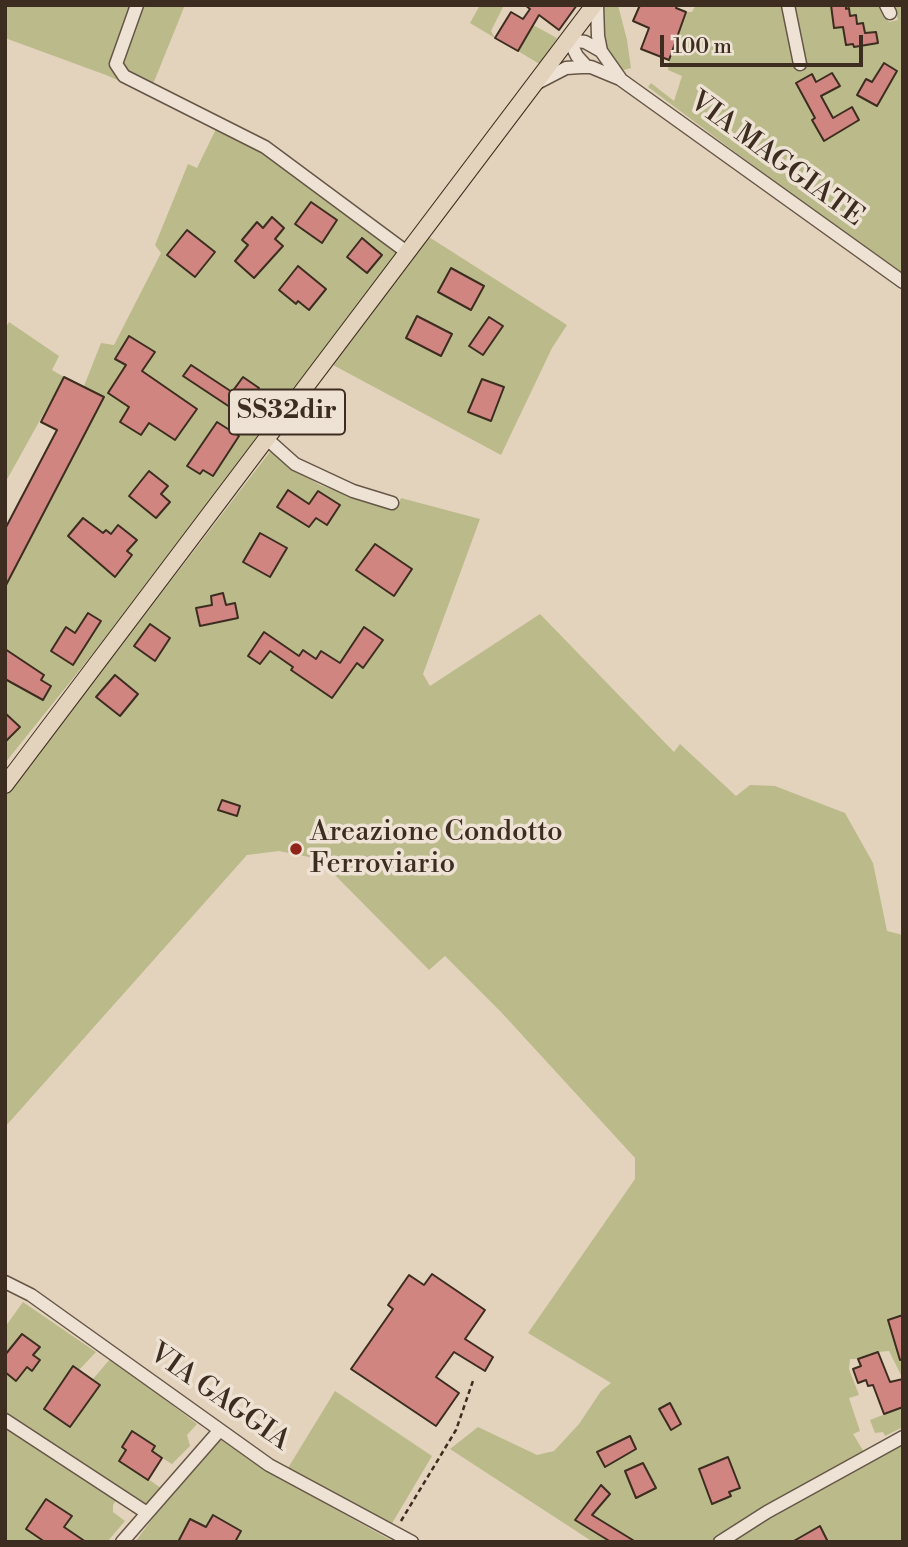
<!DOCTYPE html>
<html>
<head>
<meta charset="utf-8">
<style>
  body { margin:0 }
  #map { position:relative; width:908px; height:1547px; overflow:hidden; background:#e3d3bc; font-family:"Libre Bodoni",serif }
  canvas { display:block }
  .frame { position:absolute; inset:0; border:7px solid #3d2d20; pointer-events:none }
  .scale { position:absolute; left:660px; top:35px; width:203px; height:32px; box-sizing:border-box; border:4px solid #3d2d20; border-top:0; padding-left:9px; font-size:21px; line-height:24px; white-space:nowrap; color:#3d2d20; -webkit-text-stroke:5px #ede2d3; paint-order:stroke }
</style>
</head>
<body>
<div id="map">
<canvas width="908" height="1547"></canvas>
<div class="frame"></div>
<div class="scale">100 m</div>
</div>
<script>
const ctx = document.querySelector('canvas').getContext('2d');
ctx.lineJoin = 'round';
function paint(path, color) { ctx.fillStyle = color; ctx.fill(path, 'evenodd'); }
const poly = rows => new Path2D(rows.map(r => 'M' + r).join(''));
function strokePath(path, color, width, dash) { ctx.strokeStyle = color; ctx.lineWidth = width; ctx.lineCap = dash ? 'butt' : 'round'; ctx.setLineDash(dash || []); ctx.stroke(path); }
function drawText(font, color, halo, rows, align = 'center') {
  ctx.font = font + ' "Libre Bodoni",serif'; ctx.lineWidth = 7; ctx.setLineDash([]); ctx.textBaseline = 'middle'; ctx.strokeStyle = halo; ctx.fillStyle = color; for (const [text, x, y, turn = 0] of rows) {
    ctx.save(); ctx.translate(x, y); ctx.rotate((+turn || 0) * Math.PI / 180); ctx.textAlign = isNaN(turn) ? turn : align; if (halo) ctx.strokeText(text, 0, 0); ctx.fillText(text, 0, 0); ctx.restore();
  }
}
const green = poly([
  [5,5,185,5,149,94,106,75,5,38],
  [480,5,504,5,491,31,495,38,470,23],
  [604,5,618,5,627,40,631,68,624,70,617,65,602,42,601,14],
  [696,5,880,5,889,22,898,20,893,5,903,5,903,273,818,214,648,87,651,83,674,101,682,76,668,70,669,60,686,12,692,12],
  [533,25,557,38,541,65,518,51],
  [217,127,264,153,399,253,140,595,5,763,5,586,101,343,114,345,161,253,155,245,188,164,197,168],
  [429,237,567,325,552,348,501,455,333,365],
  [9,322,59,356,52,370,64,377,5,483,5,329],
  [272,449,292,468,320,485,379,505,396,509,401,498,480,519,423,674,430,686,540,614,674,752,680,744,736,796,750,785,775,786,845,813,873,863,887,931,903,935,903,1379,889,1351,878,1352,858,1359,850,1359,849,1369,859,1395,849,1398,860,1431,853,1434,864,1452,710,1542,593,1542,450,1449,478,1427,537,1455,554,1451,579,1424,601,1391,611,1383,528,1333,635,1179,635,1158,501,1012,445,956,429,970,319,859,279,851,247,855,5,1127,5,797],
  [23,1302,96,1352,79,1370,93,1379,111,1358,197,1424,187,1435,190,1446,172,1464,162,1458,148,1479,161,1488,145,1507,5,1416,5,1327],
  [335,1391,432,1456,391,1525,288,1468],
  [903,1407,903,1427,885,1436,883,1432,875,1433,870,1420],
  [5,1425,117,1499,113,1505,113,1512,125,1521,107,1542,5,1542],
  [221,1439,260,1467,394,1542,135,1542,159,1510],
  [903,1442,903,1542,726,1542]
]);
const building = poly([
  [525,5,577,5,559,30,539,15,518,51,495,38,511,12,523,19,530,9,525,5],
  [640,5,677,5,676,8,686,12,669,60,641,49,649,28,633,21,640,5],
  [831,5,846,5,846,9,849,8,850,16,856,15,857,24,863,23,865,33,876,32,878,43,854,47,853,44,846,45,843,27,834,28,831,5],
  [884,63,897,71,877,106,857,95,866,79,872,82,884,63],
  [832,73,840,86,821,96,833,118,852,107,859,120,824,141,812,120,815,118,796,83,812,74,816,82,832,73],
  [311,202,337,220,322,243,295,224,311,202],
  [272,217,284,228,275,239,283,246,254,278,235,261,248,245,242,240,257,222,263,228,272,217],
  [187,230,215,252,195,277,167,255,187,230],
  [362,238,382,255,367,273,347,257,362,238],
  [298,266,326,289,309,310,298,301,296,304,279,290,298,266],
  [451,268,484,286,471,310,438,292,451,268],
  [417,316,452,334,441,356,406,338,417,316],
  [489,317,503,326,483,355,469,346,489,317],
  [129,336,155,352,142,371,197,409,175,440,149,423,141,435,120,422,129,407,108,393,126,365,115,359,129,336],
  [191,365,232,392,243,377,259,388,254,396,263,402,251,421,183,376,191,365],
  [64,377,104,397,5,587,5,529,57,430,41,422,64,377],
  [482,379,504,387,491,421,468,412,482,379],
  [217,422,239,436,213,476,203,470,200,474,187,466,217,422],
  [149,471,168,486,161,494,170,502,156,518,129,496,149,471],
  [288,490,309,504,318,491,340,505,327,525,316,518,309,527,277,507,288,490],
  [83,518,103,533,106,530,111,534,118,525,137,540,127,551,132,555,115,577,68,536,83,518],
  [260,533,287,548,270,577,243,562,260,533],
  [375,544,412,569,394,596,356,570,375,544],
  [223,593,226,605,235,603,238,618,200,626,196,608,212,605,211,596,223,593],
  [88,613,101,621,73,665,51,651,66,627,75,633,88,613],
  [150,624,170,638,155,661,134,646,150,624],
  [364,627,383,640,363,668,357,663,332,698,291,670,293,667,270,651,260,664,248,656,264,632,299,656,303,650,316,659,321,651,340,663,364,627],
  [5,649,44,675,41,680,51,686,43,700,5,679,5,649],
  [115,675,138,694,120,716,96,697,115,675],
  [5,713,20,727,5,742,5,713],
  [222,800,240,806,237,816,218,810,222,800],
  [432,1274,485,1310,465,1339,493,1357,485,1371,454,1352,436,1377,459,1393,436,1426,351,1369,393,1309,388,1305,409,1275,424,1285,432,1274],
  [903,1315,903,1359,900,1360,888,1320,903,1315],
  [22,1334,40,1347,33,1355,40,1360,32,1371,27,1367,16,1381,5,1372,5,1355,22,1334],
  [878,1352,890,1382,903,1379,903,1407,884,1414,873,1385,868,1386,866,1380,858,1383,853,1369,861,1366,858,1359,878,1352],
  [73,1366,100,1385,70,1427,44,1409,73,1366],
  [670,1403,681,1424,671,1430,659,1409,670,1403],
  [132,1431,155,1446,152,1451,162,1458,148,1480,119,1461,126,1450,122,1447,132,1431],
  [630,1436,636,1449,605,1467,597,1452,630,1436],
  [728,1457,740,1488,729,1492,731,1496,712,1504,699,1469,728,1457],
  [643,1463,656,1488,636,1498,625,1471,643,1463],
  [601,1485,610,1494,592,1515,636,1542,611,1542,575,1520,601,1485],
  [46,1499,72,1516,64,1527,86,1542,45,1542,26,1529,46,1499],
  [213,1515,241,1531,235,1542,178,1542,190,1519,206,1527,213,1515],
  [820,1526,828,1542,792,1542,820,1526]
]);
const path = poly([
  [401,1521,456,1430,474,1378]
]);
const minor = poly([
  [137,5,116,64,124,76,265,147,408,253],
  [597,5,598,36,601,51,620,78],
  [788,5,800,64],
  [886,5,890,13],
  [569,40,585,42,601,51],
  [569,40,577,56,587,67],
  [537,83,566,68,581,67,591,67,620,79,903,282],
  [267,439,295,464,353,491,392,503],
  [5,1282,31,1295,269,1465,412,1542],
  [5,1420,147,1513],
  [122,1542,219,1431],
  [720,1542,767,1512,903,1437]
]);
const major = poly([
  [5,785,594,5]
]);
const markers = [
  [296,849,7,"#8f2418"]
];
const shields = [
  [287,412,116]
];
const shieldNames = [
  ["SS32dir",287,412]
];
const streetNames = [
  ["VIA MAGGIATE",776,160,36],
  ["VIA GAGGIA",219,1398,35]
];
const poiNames = [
  ["Areazione Condotto",310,833],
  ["Ferroviario",310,865]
];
paint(green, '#bbba8b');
paint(building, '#d08580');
strokePath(building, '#3d2d20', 2);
strokePath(minor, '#665647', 15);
strokePath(major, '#3d2d20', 18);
strokePath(path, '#3d2d20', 2.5, [5, 3.5]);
strokePath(minor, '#ede2d3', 12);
strokePath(major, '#e3d3bc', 16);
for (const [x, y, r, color] of markers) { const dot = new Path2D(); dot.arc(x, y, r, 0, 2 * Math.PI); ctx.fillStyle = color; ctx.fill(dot); strokePath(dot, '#ede2d3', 2.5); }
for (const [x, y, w] of shields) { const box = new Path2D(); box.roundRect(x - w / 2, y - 22.5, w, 45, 5); ctx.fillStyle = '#ede2d3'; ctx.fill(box); strokePath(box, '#3d2d20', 2); }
drawText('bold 26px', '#3d2d20', null, shieldNames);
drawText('28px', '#3d2d20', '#ede2d3', streetNames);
drawText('28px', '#3d2d20', '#ede2d3', poiNames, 'left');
</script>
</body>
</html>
